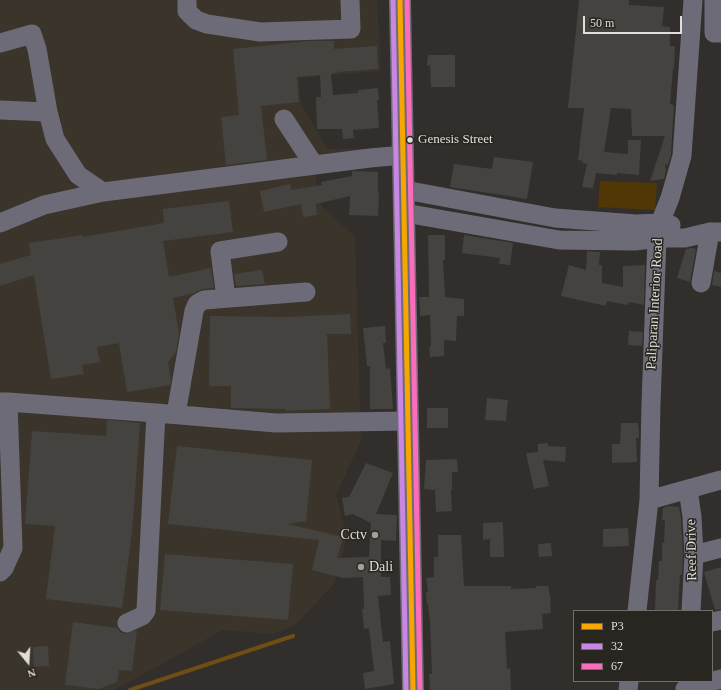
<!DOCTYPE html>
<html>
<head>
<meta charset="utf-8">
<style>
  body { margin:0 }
  #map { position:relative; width:721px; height:690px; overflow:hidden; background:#312e2b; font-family:Georgia,serif }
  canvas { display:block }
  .legend { position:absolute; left:573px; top:610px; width:140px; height:72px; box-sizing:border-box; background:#292520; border:1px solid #726f6a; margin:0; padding:5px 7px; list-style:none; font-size:12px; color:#e0deda }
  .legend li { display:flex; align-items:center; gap:8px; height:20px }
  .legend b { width:20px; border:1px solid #726f6a }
  .north { position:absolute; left:8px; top:642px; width:40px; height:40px; -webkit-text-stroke:3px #292520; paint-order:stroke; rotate:162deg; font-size:11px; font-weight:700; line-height:16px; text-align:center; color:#e0deda }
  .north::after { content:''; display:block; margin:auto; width:14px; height:18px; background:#e0deda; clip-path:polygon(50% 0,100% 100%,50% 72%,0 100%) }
  .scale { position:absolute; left:583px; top:16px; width:99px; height:18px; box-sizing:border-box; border:2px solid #e0deda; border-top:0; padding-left:5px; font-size:12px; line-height:14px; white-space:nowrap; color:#e0deda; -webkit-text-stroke:3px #292520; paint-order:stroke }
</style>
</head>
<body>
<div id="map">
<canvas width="721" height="690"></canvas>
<ul class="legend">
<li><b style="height:5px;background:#f7a600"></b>P3</li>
<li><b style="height:5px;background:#c787e3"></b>32</li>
<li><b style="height:5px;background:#fb6dba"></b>67</li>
</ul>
<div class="north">N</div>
<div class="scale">50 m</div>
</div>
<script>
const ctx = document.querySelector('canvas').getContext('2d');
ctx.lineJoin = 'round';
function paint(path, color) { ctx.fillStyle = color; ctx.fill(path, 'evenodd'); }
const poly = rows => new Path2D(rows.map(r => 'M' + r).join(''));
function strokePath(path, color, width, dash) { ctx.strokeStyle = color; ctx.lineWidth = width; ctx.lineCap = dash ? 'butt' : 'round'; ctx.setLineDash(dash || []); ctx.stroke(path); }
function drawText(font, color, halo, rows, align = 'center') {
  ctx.font = font + ' Georgia,serif'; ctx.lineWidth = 3; ctx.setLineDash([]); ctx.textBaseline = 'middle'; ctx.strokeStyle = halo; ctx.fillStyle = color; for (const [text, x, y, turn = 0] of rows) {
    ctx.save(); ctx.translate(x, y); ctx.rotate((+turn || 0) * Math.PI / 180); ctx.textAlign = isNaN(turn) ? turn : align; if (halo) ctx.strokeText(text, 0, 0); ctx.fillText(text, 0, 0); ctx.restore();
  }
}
const built = poly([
  [0,0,377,0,381,71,299,78,301,104,328,149,369,149,315,174,322,207,355,236,361,441,336,495,347,536,335,583,294,626,273,634,223,630,115,690,0,690]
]);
const green = poly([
  [600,181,657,183,655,210,598,207]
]);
const stream = poly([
  [130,690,293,636]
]);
const building = poly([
  [579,0,629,0,629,5,664,7,662,26,670,27,670,46,675,46,674,69,673,69,670,104,674,105,671,154,668,165,665,164,666,171,664,179,650,181,665,136,632,136,631,109,611,108,604,152,628,154,628,140,641,140,639,175,617,173,617,175,596,173,593,188,582,187,587,164,582,163,583,161,578,160,584,108,568,108],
  [308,41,334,41,334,49,377,46,378,69,337,72,337,73,331,74,333,95,358,93,358,90,378,88,379,100,377,100,379,128,353,130,354,138,343,139,342,129,317,129,316,97,321,97,320,75,297,77,299,102,261,106,267,160,226,165,221,117,239,115,233,49],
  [428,55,455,55,455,87,431,87,430,65,427,66],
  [494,157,533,162,527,199,450,187,454,164,492,169],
  [352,171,378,172,378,192,379,192,378,216,349,215,350,196,316,204,317,215,303,217,301,204,264,212,260,191,290,184,291,190,322,185,321,182,352,176],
  [229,201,233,232,163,241,169,277,211,268,214,288,203,289,194,293,173,298,179,333,176,352,168,362,171,381,170,385,127,392,119,343,97,347,100,362,82,365,84,374,51,379,34,275,0,286,0,264,31,255,29,243,83,235,83,237,164,223,163,209],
  [428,235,445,235,445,260,443,260,445,297,464,299,464,316,457,316,456,341,444,340,444,356,430,357,429,347,431,346,430,315,420,316,419,297,429,297],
  [464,235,513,243,510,265,499,264,500,258,462,253],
  [692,248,696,249,690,282,677,278,686,249],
  [587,251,600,252,599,265,602,265,602,283,623,287,623,266,645,265,644,305,629,302,628,305,607,301,606,306,561,296,569,265,586,270],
  [262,270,265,284,236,286,234,274],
  [714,271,721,273,721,287,712,285],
  [350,314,351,334,327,334,330,409,286,411,286,409,231,408,231,386,209,386,210,316,287,317],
  [385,326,386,343,383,343,386,369,390,368,393,409,370,409,370,366,367,366,363,328],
  [629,331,643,332,642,346,628,345],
  [487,398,508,400,506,421,485,420],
  [427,408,448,408,448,428,427,428],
  [107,420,140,423,132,532,122,608,46,599,55,526,25,524,32,431,106,436],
  [621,423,638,423,639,434,639,438,636,438,637,462,612,463,612,444,620,444],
  [548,443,548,446,566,447,565,462,543,460,549,486,534,489,526,453,538,452,538,444],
  [177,446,312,460,306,521,288,524,343,537,337,558,369,557,371,523,353,514,345,516,342,498,349,497,366,463,393,473,376,514,397,515,396,541,381,540,381,577,390,577,391,595,378,596,383,642,390,641,394,684,365,689,363,673,374,671,369,628,364,629,362,609,364,609,363,577,343,578,312,570,319,540,168,524],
  [457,459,458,472,452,472,452,490,451,490,452,511,436,512,435,490,424,489,426,460],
  [668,506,679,507,681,518,683,555,682,575,680,575,678,611,655,610,656,580,658,580,659,561,662,561,662,543,664,543,665,520,662,520,663,508],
  [503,522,504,557,490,557,490,539,483,540,483,523],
  [628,528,629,546,603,547,603,529],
  [438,535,461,535,464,586,511,586,511,589,536,588,536,586,548,586,551,601,550,601,551,613,542,614,543,629,505,632,507,669,510,668,511,690,430,690,429,674,432,674,430,624,428,604,427,604,426,592,428,592,426,578,434,577,434,557,438,557],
  [551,543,552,556,539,557,538,544],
  [165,554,293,564,288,620,160,610],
  [721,567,721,609,715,610,704,572],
  [73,622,117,628,120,632,126,634,137,630,132,671,119,670,117,682,99,689,65,685],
  [48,646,49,666,34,667,33,647]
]);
const minor = poly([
  [187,0,187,11,196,20,207,24,260,32,351,29,350,0],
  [714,0,714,33,721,33],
  [0,43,32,34,37,49,48,112,55,139,78,175,103,192],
  [0,110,48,112],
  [284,119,314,165],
  [405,190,555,218,636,224,660,223,671,225],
  [405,213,559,240,635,241,657,238,685,238,710,232,721,232],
  [0,223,44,205,103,192,370,158,404,155],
  [701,283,710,232],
  [226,298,220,251,278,242],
  [0,402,8,402,156,413,276,423,409,421],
  [176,414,194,311,197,304,204,300,306,292],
  [688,489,692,517,694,555,691,611],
  [649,500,721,480],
  [694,555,721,548],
  [0,572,4,568,13,548,8,402],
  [637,611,649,500,651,404,657,238,660,223,670,198,682,156,693,0],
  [712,622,721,620],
  [127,623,142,616,146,611,156,413],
  [685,689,721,679],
  [628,690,629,681]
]);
const major = poly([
  [400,0,413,690]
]);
const bus1 = poly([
  [400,0,413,690]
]);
const bus2 = poly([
  [393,0,406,690]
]);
const bus3 = poly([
  [407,0,420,690]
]);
const markers = [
  [410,140,3.5,"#e0deda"],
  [375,535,4,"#a3a09d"],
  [361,567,4,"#a3a09d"]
];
const busNames = [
  ["Genesis Street",418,140]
];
const streetNames = [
  ["Paliparan Interior Road",655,304,-87],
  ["Reef Drive",692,550,-91]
];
const poiNames = [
  ["Cctv",367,535],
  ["Dali",369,567,"left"]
];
paint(built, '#3b342a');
paint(green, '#523706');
strokePath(stream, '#6f4d16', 4);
paint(building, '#454340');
strokePath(minor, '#6d6b77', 19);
strokePath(major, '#6e6a77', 22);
strokePath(bus1, '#f7a600', 5);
strokePath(bus2, '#c787e3', 5);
strokePath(bus3, '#fb6dba', 5);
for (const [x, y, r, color] of markers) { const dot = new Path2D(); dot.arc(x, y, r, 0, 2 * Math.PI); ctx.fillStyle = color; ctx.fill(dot); strokePath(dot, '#292520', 1.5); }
drawText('13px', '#e0deda', '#292520', busNames, 'left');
drawText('14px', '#e0deda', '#292520', streetNames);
drawText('14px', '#e0deda', '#292520', poiNames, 'right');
</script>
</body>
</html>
